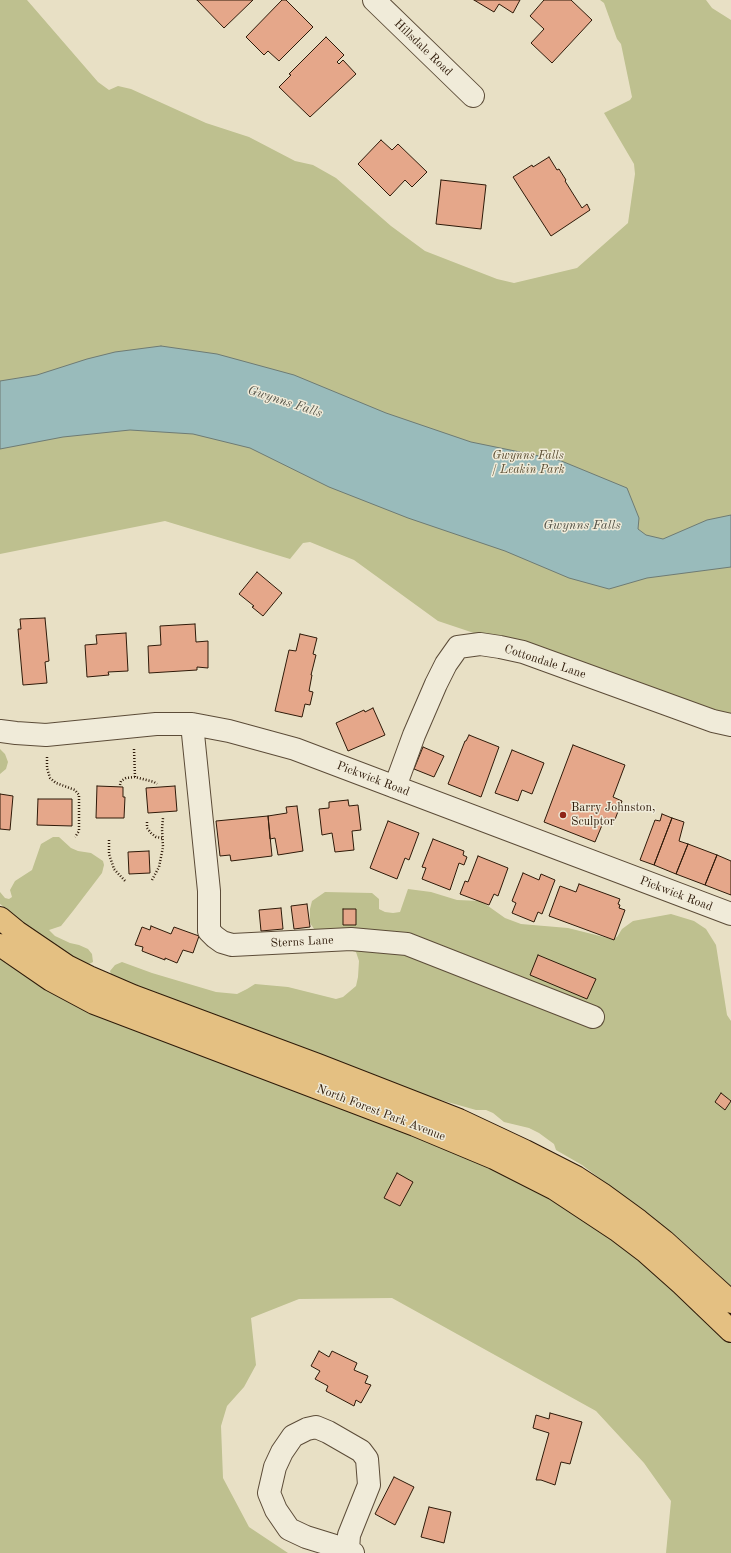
<!DOCTYPE html>
<html>
<head>
<meta charset="utf-8">
<style>
  body { margin:0 }
  canvas { display:block; background:#e8e0c5 }
</style>
</head>
<body>
<canvas width="731" height="1553"></canvas>
<script>
const ctx = document.querySelector('canvas').getContext('2d');
ctx.lineJoin = 'round';
function paint(path, color) { ctx.fillStyle = color; ctx.fill(path, 'evenodd'); }
const poly = rows => new Path2D(rows.map(r => 'M' + r).join(''));
function strokePath(path, color, width, dash) { ctx.strokeStyle = color; ctx.lineWidth = width; ctx.lineCap = dash ? 'butt' : 'round'; ctx.setLineDash(dash || []); ctx.stroke(path); }
function drawText(font, color, halo, rows, align = 'center') {
  ctx.font = font + ' "Old Standard TT",serif'; ctx.lineWidth = 3; ctx.setLineDash([]); ctx.textBaseline = 'middle'; ctx.strokeStyle = halo; ctx.fillStyle = color; for (const [text, x, y, turn = 0] of rows) {
    ctx.save(); ctx.translate(x, y); ctx.rotate((+turn || 0) * Math.PI / 180); ctx.textAlign = isNaN(turn) ? turn : align; if (halo) ctx.strokeText(text, 0, 0); ctx.fillText(text, 0, 0); ctx.restore();
  }
}
const green = poly([
  [0,0,27,0,98,82,109,90,118,86,131,89,206,123,249,137,295,161,313,165,336,178,391,226,425,251,497,279,514,283,577,268,628,223,635,174,634,164,604,113,630,100,632,97,621,44,617,39,604,3,600,0,706,0,712,8,731,20,731,719,438,621,354,560,310,542,303,543,290,559,165,521,0,554],
  [0,749,5,754,8,762,6,769,0,774],
  [53,837,59,837,71,848,78,851,91,853,103,861,104,865,102,873,73,911,61,926,49,930,55,936,70,943,79,945,88,949,92,954,93,962,89,964,83,962,62,950,33,930,0,904,0,892,5,898,9,899,12,897,10,890,15,881,32,870,41,844],
  [408,889,431,892,457,900,481,901,505,918,521,924,568,928,612,939,617,937,622,929,633,921,671,914,694,921,706,929,716,945,727,1015,731,1021,731,1286,677,1237,582,1165,556,1150,554,1144,539,1133,529,1128,504,1122,493,1113,486,1110,476,1110,437,1099,112,978,110,971,115,965,122,962,152,973,216,992,237,994,247,989,255,984,288,987,336,999,343,997,356,986,358,977,359,961,356,952,323,942,310,923,310,909,312,901,325,892,372,893,379,899,379,909,385,912,393,913,400,912],
  [0,956,194,1051,499,1169,589,1221,672,1286,731,1342,731,1553,666,1553,671,1501,644,1463,596,1411,392,1298,299,1299,251,1318,256,1365,244,1387,227,1406,221,1426,223,1478,249,1527,288,1553,0,1553]
]);
const water = poly([
  [161,346,217,354,294,375,386,413,471,442,559,460,627,488,639,518,638,529,646,535,663,539,707,520,731,515,731,567,647,578,609,589,569,578,505,551,408,518,329,487,250,448,193,434,130,430,63,437,0,449,0,381,37,375,87,359,115,352,161,346]
]);
const building = poly([
  [197,0,253,0,224,28,197,0],
  [282,0,286,0,313,27,279,61,268,51,264,55,246,37,282,0],
  [474,0,520,0,513,13,499,4,494,12,474,0],
  [544,0,571,0,592,20,552,63,531,43,544,29,530,16,544,0],
  [326,37,344,55,337,62,339,64,343,60,356,74,310,117,279,87,291,75,289,74,326,37],
  [381,140,392,150,398,144,427,172,412,187,405,180,390,196,358,164,381,140],
  [549,157,557,170,559,169,566,180,565,181,582,208,587,204,590,210,551,236,513,177,532,165,533,167,549,157],
  [441,180,486,185,481,229,436,224,441,180],
  [257,572,282,593,263,616,252,607,254,606,239,594,257,572],
  [45,618,49,661,45,662,47,683,23,685,18,629,21,629,20,619,45,618],
  [195,624,196,642,208,641,208,668,197,667,197,670,149,673,148,646,161,645,160,626,195,624],
  [126,633,128,671,108,672,109,675,87,677,85,645,97,644,96,635,126,633],
  [300,634,317,638,313,654,316,655,311,675,312,675,309,691,313,692,310,705,305,704,302,717,275,711,289,650,296,651,300,634],
  [373,708,385,735,348,751,336,723,364,710,365,712,373,708],
  [469,735,499,747,481,797,448,784,465,741,466,741,469,735],
  [573,745,625,765,613,797,622,801,614,822,605,818,595,842,544,822,573,745],
  [423,747,444,756,434,777,414,769,423,747],
  [512,750,544,763,532,794,522,790,518,801,495,793,512,750],
  [97,786,123,787,123,797,125,797,124,818,96,818,97,786],
  [175,786,177,811,148,813,146,788,175,786],
  [0,794,13,796,10,830,0,829,0,794],
  [38,799,72,799,72,826,37,825,38,799],
  [348,800,349,806,358,805,361,830,352,831,354,850,335,852,332,833,322,835,319,809,329,808,329,802,348,800],
  [297,806,303,851,278,855,275,838,270,839,268,816,287,813,286,807,297,806],
  [662,814,672,818,654,865,640,860,655,820,660,821,662,814],
  [268,816,272,856,231,861,230,855,220,856,216,821,268,816],
  [672,818,684,822,679,841,688,844,676,874,654,865,672,818],
  [388,821,419,833,409,860,405,858,397,879,370,868,388,821],
  [433,839,464,851,463,855,467,857,464,865,459,863,450,890,422,879,426,868,422,867,433,839],
  [688,844,717,855,705,885,676,874,688,844],
  [149,851,150,873,129,874,128,852,149,851],
  [717,855,731,861,731,895,705,885,717,855],
  [478,856,508,868,498,896,494,894,489,905,460,894,465,881,468,882,478,856],
  [523,873,539,880,541,874,555,880,542,914,538,912,534,922,512,913,516,903,512,901,523,873],
  [579,884,620,899,618,904,620,905,619,908,625,910,614,940,549,916,560,886,576,892,579,884],
  [307,904,310,927,294,929,291,906,307,904],
  [281,908,283,929,261,931,259,910,281,908],
  [343,909,356,909,356,925,343,925,343,909],
  [151,926,171,934,174,927,199,936,193,953,183,950,177,963,165,958,165,960,142,951,143,947,135,945,142,927,150,930,151,926],
  [538,955,596,979,587,999,530,975,538,955],
  [721,1093,731,1101,725,1110,715,1102,721,1093],
  [397,1173,413,1182,400,1206,384,1198,397,1173],
  [319,1351,329,1357,332,1351,357,1363,354,1370,368,1376,365,1383,371,1385,361,1403,356,1400,354,1406,326,1391,328,1386,315,1379,320,1371,311,1366,319,1351],
  [550,1413,582,1422,570,1464,561,1462,555,1485,541,1480,536,1480,549,1433,533,1428,536,1415,549,1419,550,1413],
  [394,1477,414,1487,395,1525,375,1514,394,1477],
  [429,1507,451,1512,444,1543,421,1537,429,1507]
]);
const path = poly([
  [134,749,135,777],
  [47,757,47,768,50,778,56,783,75,790,79,795,79,831,75,837],
  [120,785,121,781,126,778,135,777,154,782,157,784],
  [147,822,147,828,151,833,156,837,162,838],
  [109,840,109,854,114,869,126,882],
  [152,880,159,867,163,847,162,829,163,818]
]);
const minor = poly([
  [374,0,473,96],
  [192,724,209,891,209,931,215,937,222,942,232,945,351,939,407,944,593,1017],
  [0,731,16,733,46,735,156,724,192,724,229,731,295,749,731,914],
  [395,787,414,735,436,684,446,664,458,647,480,644,500,647,523,652,713,721,731,725],
  [348,1550,349,1535,369,1485,367,1459,361,1451,328,1432,316,1427,307,1429,293,1436,282,1452,275,1467,269,1493,276,1510,289,1529,306,1537,348,1550,353,1553]
]);
const major = poly([
  [0,918,17,932,67,966,89,977,133,996,318,1065,459,1120,525,1151,576,1177,602,1194,639,1221,664,1241,731,1302],
  [0,945,51,980,94,1003,415,1125,494,1158,555,1189,617,1230,646,1252,682,1284,731,1331]
]);
const markers = [
  [563,815,4,"#8f2418"]
];
const streetNames = [
  ["Hillsdale Road",423,48,44],
  ["Cottondale Lane",545,662,18],
  ["Pickwick Road",373,779,21],
  ["Pickwick Road",676,894,21],
  ["Sterns Lane",302,942,-3],
  ["North Forest Park Avenue",381,1113,21]
];
const parkNames = [
  ["Gwynns Falls",528,456],
  ["/ Leakin Park",528,470]
];
const poiNames = [
  ["Barry Johnston,",571,808],
  ["Sculptor",571,822]
];
const waterNames = [
  ["Gwynns Falls",285,402,18],
  ["Gwynns Falls",582,526]
];
paint(green, '#bec08f');
paint(water, '#9bb');
strokePath(water, '#6e7b74', 1);
paint(building, '#e5a78a');
strokePath(building, '#2e1a09', 1);
strokePath(minor, '#5c4c38', 24);
strokePath(major, '#2e1a09', 24);
strokePath(path, '#2e1a09', 2.5, [1, 2]);
strokePath(minor, '#f0ebd9', 22);
strokePath(major, '#e4c082', 22);
for (const [x, y, r, color] of markers) { const dot = new Path2D(); dot.arc(x, y, r, 0, 2 * Math.PI); ctx.fillStyle = color; ctx.fill(dot); strokePath(dot, '#f0ebd9', 1.5); }
drawText('12px', '#2e1a09', '#f0ebd9', streetNames);
drawText('italic 12px', '#594c31', '#f0ebd9', parkNames);
drawText('12px', '#2e1a09', '#f0ebd9', poiNames, 'left');
drawText('italic 13px', '#535247', '#f0ebd9', waterNames);
</script>
</body>
</html>
